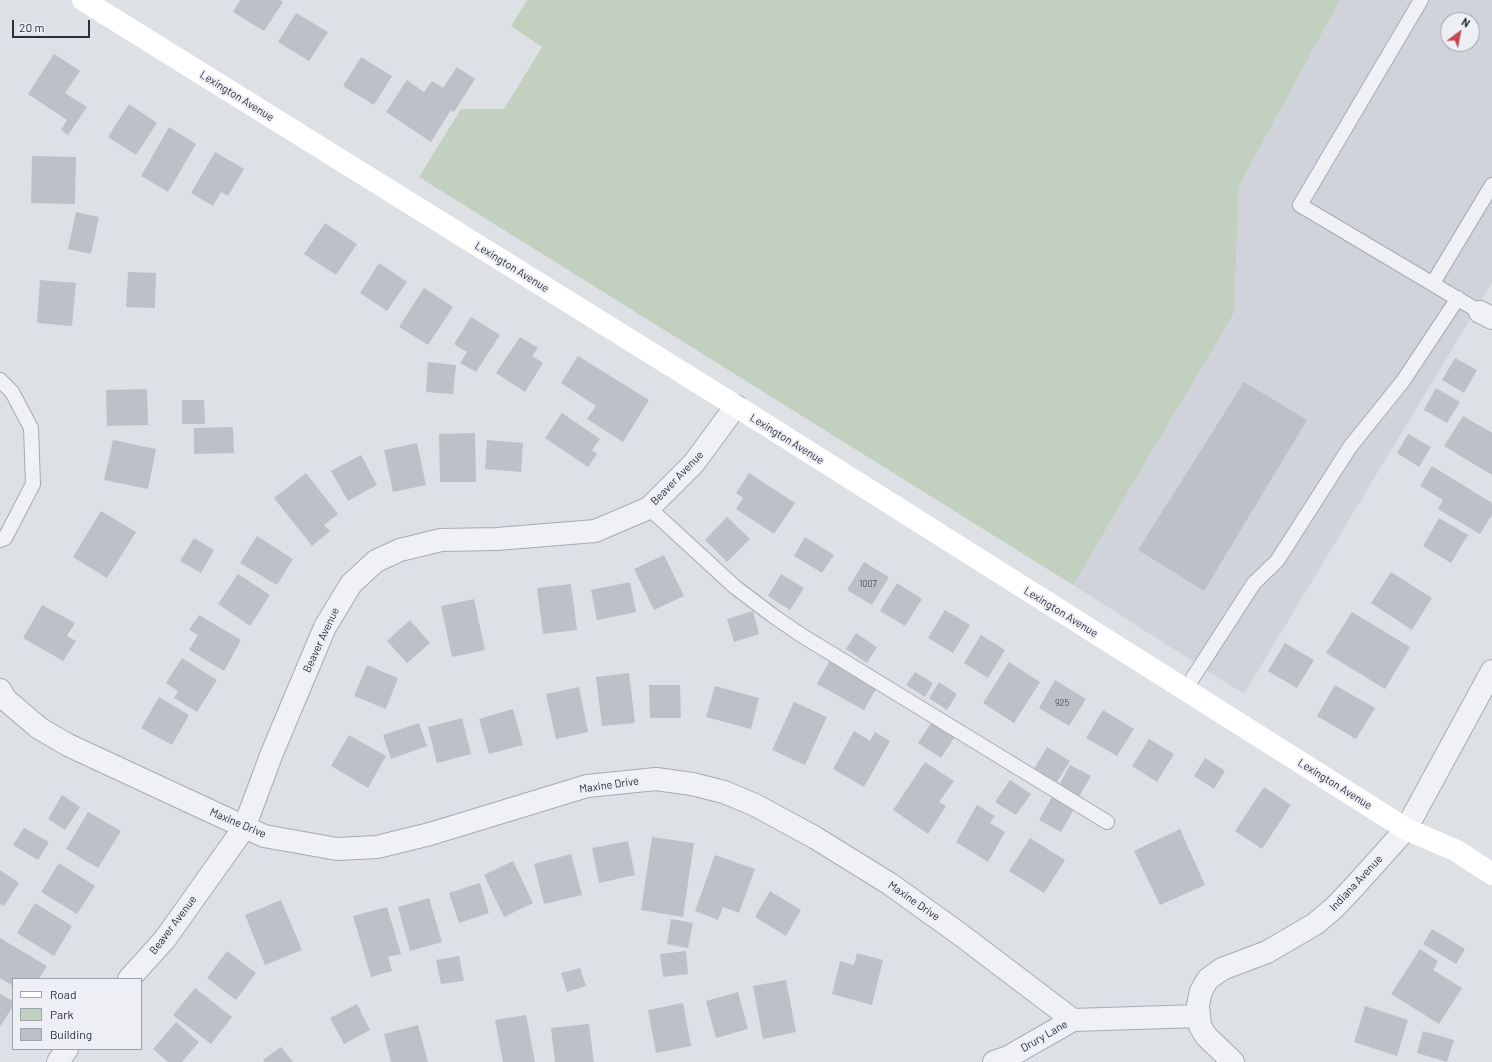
<!DOCTYPE html>
<html>
<head>
<meta charset="utf-8">
<style>
  body { margin:0 }
  #map { position:relative; width:1492px; height:1062px; overflow:hidden; background:#dde1e6; font-family:Barlow,sans-serif }
  canvas { display:block }
  .legend { position:absolute; left:12px; top:978px; width:130px; height:72px; box-sizing:border-box; background:#edeff4; border:1px solid #9ea2aa; margin:0; padding:5px 7px; list-style:none; font-size:12px; color:#282e3c }
  .legend li { display:flex; align-items:center; gap:8px; height:20px }
  .legend b { width:20px; border:1px solid #9ea2aa }
  .north { position:absolute; left:1440px; top:12px; width:40px; height:40px; box-sizing:border-box; background:#edeff4; border:1px solid #9ea2aa; border-radius:50%; rotate:32deg; font-size:11px; font-weight:700; line-height:16px; text-align:center; color:#282e3c }
  .north::after { content:''; display:block; margin:auto; width:14px; height:18px; background:#c74754; clip-path:polygon(50% 0,100% 100%,50% 72%,0 100%) }
  .scale { position:absolute; left:12px; top:20px; width:78px; height:18px; box-sizing:border-box; border:2px solid #282e3c; border-top:0; padding-left:5px; font-size:12px; line-height:14px; white-space:nowrap; color:#282e3c; -webkit-text-stroke:3px #edeff4; paint-order:stroke }
</style>
</head>
<body>
<div id="map">
<canvas width="1492" height="1062"></canvas>
<ul class="legend">
<li><b style="height:5px;background:#fff"></b>Road</li>
<li><b style="height:11px;background:#c2d0bf"></b>Park</li>
<li><b style="height:11px;background:#bbc0c9"></b>Building</li>
</ul>
<div class="north">N</div>
<div class="scale">20 m</div>
</div>
<script>
const ctx = document.querySelector('canvas').getContext('2d');
ctx.lineJoin = 'round';
function paint(path, color) { ctx.fillStyle = color; ctx.fill(path, 'evenodd'); }
const poly = rows => new Path2D(rows.map(r => 'M' + r).join(''));
function strokePath(path, color, width, dash) { ctx.strokeStyle = color; ctx.lineWidth = width; ctx.lineCap = dash ? 'butt' : 'round'; ctx.setLineDash(dash || []); ctx.stroke(path); }
function drawText(font, color, halo, rows, align = 'center') {
  ctx.font = font + ' Barlow,sans-serif'; ctx.lineWidth = 4; ctx.setLineDash([]); ctx.textBaseline = 'middle'; ctx.strokeStyle = halo; ctx.fillStyle = color; for (const [text, x, y, turn = 0] of rows) {
    ctx.save(); ctx.translate(x, y); ctx.rotate((+turn || 0) * Math.PI / 180); ctx.textAlign = isNaN(turn) ? turn : align; if (halo) ctx.strokeText(text, 0, 0); ctx.fillText(text, 0, 0); ctx.restore();
  }
}
const built = poly([
  [1340,0,1492,0,1492,283,1244,694,1073,585,1234,313,1239,186],
  [1448,20,1472,20,1472,44,1448,44]
]);
const green = poly([
  [527,0,1340,0,1239,186,1234,313,1073,585,419,177,461,109,504,109,542,47,511,26]
]);
const building = poly([
  [240,0,280,0,283,2,264,31,233,12],
  [296,13,328,32,309,61,278,42],
  [54,54,80,71,65,93,87,107,68,135,61,130,67,120,28,94],
  [361,57,392,76,374,105,343,86],
  [457,67,475,79,454,112,451,110,431,142,386,112,407,80,424,92,432,81,443,88],
  [129,104,157,123,136,155,108,137],
  [169,127,196,144,168,192,141,176],
  [215,152,244,169,228,196,221,192,213,206,191,193],
  [32,156,76,157,75,204,31,203],
  [76,212,99,217,91,254,68,249],
  [325,223,357,244,336,275,304,254],
  [379,263,407,282,387,311,360,293],
  [128,272,156,273,155,308,126,307],
  [40,280,76,283,72,326,37,323],
  [424,288,453,307,428,345,399,327],
  [471,317,500,335,476,372,460,363,467,352,454,344],
  [520,337,538,348,532,356,543,363,525,392,496,373],
  [578,356,649,400,623,442,587,419,596,406,561,383],
  [1455,358,1477,370,1464,393,1442,380],
  [428,362,456,365,453,394,426,392],
  [1244,382,1307,420,1204,591,1138,550],
  [1436,388,1460,402,1447,423,1424,410],
  [147,389,148,425,107,426,106,390],
  [182,400,204,400,205,424,182,424],
  [562,413,600,439,592,450,597,454,588,467,545,438],
  [1463,416,1492,433,1492,475,1444,446],
  [233,427,234,453,194,454,194,428],
  [475,433,476,482,440,482,439,434],
  [1408,434,1431,447,1419,467,1397,453],
  [113,440,156,449,148,489,104,480],
  [487,440,523,443,521,472,485,469],
  [417,443,426,485,393,492,384,450],
  [361,455,377,485,348,501,331,471],
  [1432,466,1492,503,1492,515,1480,534,1438,509,1443,500,1420,486],
  [306,473,338,514,324,525,330,531,312,546,274,498],
  [749,473,795,503,774,534,736,509,743,498,736,493],
  [101,511,136,532,107,578,73,557],
  [727,517,750,539,727,562,705,540],
  [1439,518,1468,535,1451,563,1423,546],
  [257,536,293,559,277,585,240,563],
  [805,537,834,555,822,573,794,556],
  [194,538,214,550,201,573,180,561],
  [664,555,684,596,654,610,634,569],
  [864,562,889,577,872,605,847,590],
  [1391,572,1432,598,1412,630,1371,603],
  [238,574,270,595,250,626,218,604],
  [781,574,804,588,790,610,768,596],
  [630,582,636,612,597,620,591,590],
  [897,583,922,599,905,626,880,611],
  [571,584,577,630,543,634,537,588],
  [474,599,485,650,452,657,441,606],
  [42,605,75,623,67,636,76,641,63,661,23,638],
  [945,610,970,625,953,653,928,638],
  [753,611,759,634,734,642,727,619],
  [1352,612,1410,647,1385,689,1326,653],
  [199,615,241,640,224,671,189,650,198,635,189,630],
  [410,620,430,643,407,663,387,641],
  [856,633,877,647,867,663,846,649],
  [981,635,1005,650,988,678,964,663],
  [1285,643,1314,660,1297,688,1268,671],
  [182,658,217,680,197,712,174,698,178,691,166,683],
  [830,660,877,687,864,710,817,684],
  [1009,662,1040,682,1014,723,983,703],
  [367,665,398,678,386,709,354,696],
  [915,672,933,683,925,697,906,685],
  [629,673,635,723,602,726,596,677],
  [1055,680,1086,699,1069,726,1039,708],
  [939,682,957,694,947,710,929,698],
  [649,685,680,685,681,718,650,718],
  [1335,685,1375,708,1356,739,1317,716],
  [715,686,759,698,751,729,706,717],
  [579,687,588,732,556,739,546,694],
  [159,697,189,715,172,745,141,728],
  [794,702,827,717,805,765,772,750],
  [513,709,523,745,489,754,479,719],
  [1103,710,1134,729,1117,756,1086,738],
  [462,718,471,754,437,763,428,727],
  [933,720,956,735,941,758,918,743],
  [419,723,427,746,391,759,383,735],
  [854,731,870,741,875,732,890,741,864,787,833,769],
  [349,735,386,756,368,788,331,766],
  [1149,739,1174,754,1157,782,1132,766],
  [1047,747,1070,761,1057,782,1034,769],
  [1205,758,1225,771,1214,789,1194,776],
  [925,762,954,781,939,802,946,806,928,834,893,810],
  [1070,765,1091,776,1079,797,1059,785],
  [1010,780,1031,794,1016,815,995,802],
  [1264,787,1291,805,1262,849,1235,831],
  [62,795,80,807,65,830,48,819],
  [1052,797,1074,809,1061,832,1039,820],
  [977,805,995,816,990,823,1005,832,988,862,956,842],
  [88,812,121,831,98,868,66,849],
  [24,828,49,842,38,860,13,845],
  [1180,829,1205,885,1160,905,1134,851],
  [652,837,694,843,683,917,641,910],
  [1030,838,1065,860,1044,893,1009,871],
  [628,841,635,875,599,883,592,848],
  [571,854,582,895,544,904,534,864],
  [715,855,755,869,739,913,723,907,718,920,695,911],
  [513,861,533,903,504,917,484,875],
  [59,863,95,886,77,914,41,892],
  [0,870,19,883,4,906,0,904],
  [480,883,489,913,459,923,449,893],
  [770,891,801,910,786,936,755,917],
  [429,898,442,942,410,951,398,907],
  [281,900,302,950,265,965,245,915],
  [35,903,72,926,54,956,17,933],
  [387,907,401,954,388,957,392,971,371,977,353,916],
  [671,919,693,923,688,948,667,944],
  [1432,929,1465,949,1456,964,1423,944],
  [0,938,47,966,39,979,13,979,13,986,0,978],
  [1420,949,1438,961,1433,970,1462,988,1439,1024,1391,994],
  [227,951,256,973,236,1000,207,978],
  [686,951,688,974,663,977,660,954],
  [857,953,883,960,872,1005,832,994,840,961,854,965],
  [459,956,464,981,441,984,436,960],
  [580,968,586,986,567,992,561,973],
  [786,980,796,1032,763,1039,753,986],
  [195,988,232,1017,211,1044,173,1015],
  [738,992,748,1029,716,1038,706,1001],
  [0,994,13,1001,13,1006,0,1027],
  [683,1003,691,1046,656,1053,648,1010],
  [357,1004,370,1030,344,1044,330,1018],
  [1365,1006,1408,1020,1397,1056,1354,1042],
  [526,1015,535,1062,503,1062,495,1020],
  [176,1022,199,1042,182,1062,168,1062,153,1049],
  [589,1024,594,1062,555,1062,551,1028],
  [418,1025,428,1062,391,1062,384,1034],
  [1423,1031,1454,1040,1447,1062,1417,1053],
  [281,1047,293,1062,265,1062,263,1060]
]);
const lane = poly([
  [1421,0,1300,205,1480,312],
  [1433,283,1492,185],
  [0,380,12,392,31,428,33,484,5,538,0,540],
  [649,508,735,587,772,615,801,635,1107,822],
  [1185,690,1254,583,1277,561,1350,447,1403,381,1458,298]
]);
const street = poly([
  [1480,312,1492,318],
  [0,690,6,700,39,728,68,745,264,836,337,849,377,847,430,834,587,786,656,779,692,784,724,792,755,805,814,837,890,884,961,935,1073,1020,1198,1016],
  [129,979,165,939,244,828,272,753,325,627,351,584,376,561,400,550,441,540,497,539,595,531,649,508,694,463,736,406],
  [58,1062,67,1049],
  [994,1062,1008,1057,1073,1020],
  [1233,1062,1206,1036,1200,1026,1198,1005,1201,991,1208,979,1222,969,1267,952,1315,924,1334,908,1354,887,1406,829,1492,671]
]);
const secondary = poly([
  [83,0,736,406,1406,829,1457,851,1492,874]
]);
const numberNames = [
  ["1007",868,584],
  ["925",1062,703]
];
const streetNames = [
  ["Lexington Avenue",237,96,32],
  ["Lexington Avenue",512,267,32],
  ["Lexington Avenue",787,439,32],
  ["Beaver Avenue",677,478,-46],
  ["Lexington Avenue",1061,612,32],
  ["Beaver Avenue",321,640,-65],
  ["Lexington Avenue",1335,784,32],
  ["Maxine Drive",609,785,-8],
  ["Maxine Drive",238,823,23],
  ["Indiana Avenue",1356,883,-47],
  ["Maxine Drive",914,901,35],
  ["Beaver Avenue",173,925,-53],
  ["Drury Lane",1044,1036,-30]
];
paint(built, '#d0d3db');
paint(green, '#c2d0bf');
paint(building, '#bbc0c9');
strokePath(lane, '#a7abb3', 16);
strokePath(street, '#a7abb3', 24);
strokePath(lane, '#f0f1f5', 14);
strokePath(street, '#f0f1f5', 22);
strokePath(secondary, '#fff', 22);
drawText('9px', '#4d525f', null, numberNames);
drawText('11px', '#282e3c', '#edeff4', streetNames);
</script>
</body>
</html>
